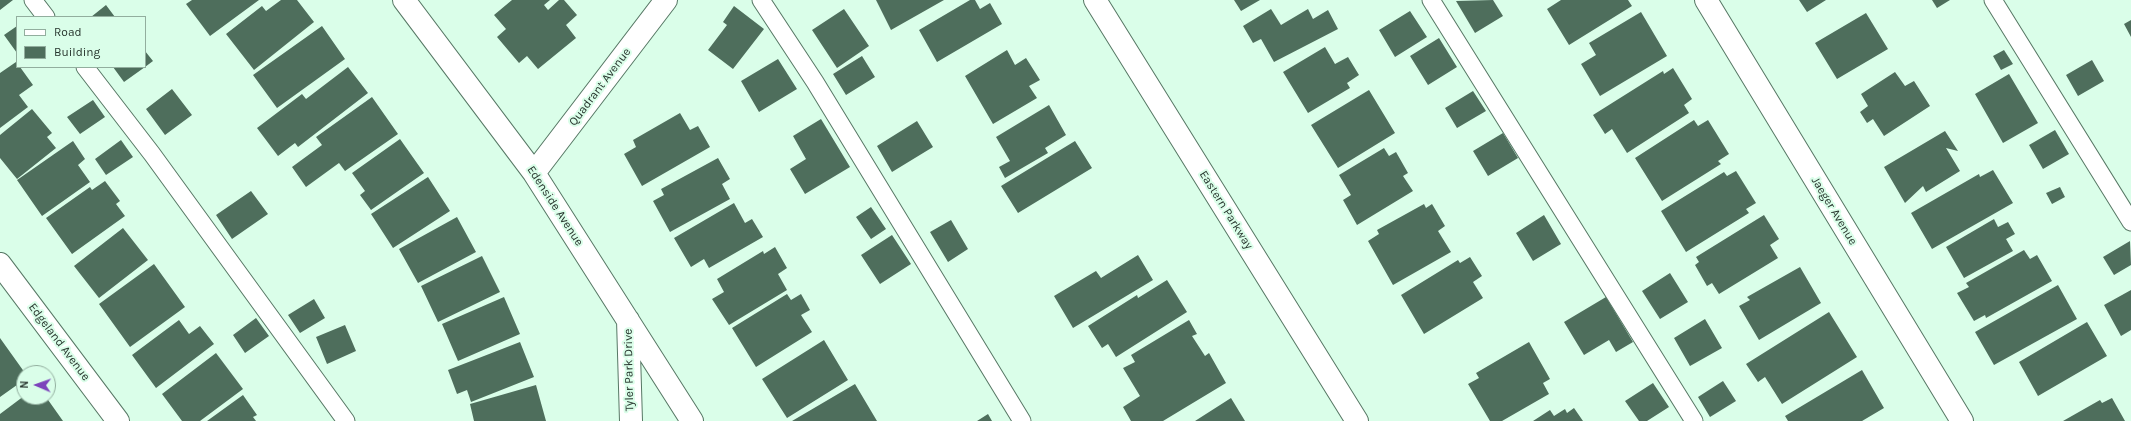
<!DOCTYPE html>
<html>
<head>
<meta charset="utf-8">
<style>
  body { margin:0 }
  #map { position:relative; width:2131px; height:421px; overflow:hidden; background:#dafee9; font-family:Karla,sans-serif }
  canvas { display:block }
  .legend { position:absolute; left:16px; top:16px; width:130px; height:52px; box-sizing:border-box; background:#dafee9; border:1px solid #92ae9e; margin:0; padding:5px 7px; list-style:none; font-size:12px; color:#27352d }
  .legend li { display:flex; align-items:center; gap:8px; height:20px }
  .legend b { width:20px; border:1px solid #92ae9e }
  .north { position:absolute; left:16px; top:365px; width:40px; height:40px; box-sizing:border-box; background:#dafee9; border:1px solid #92ae9e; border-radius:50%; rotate:272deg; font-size:11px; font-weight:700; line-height:16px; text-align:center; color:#27352d }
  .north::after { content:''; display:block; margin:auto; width:14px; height:18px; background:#7d44bb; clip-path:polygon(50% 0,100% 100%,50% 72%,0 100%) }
</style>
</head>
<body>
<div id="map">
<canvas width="2131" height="421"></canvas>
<ul class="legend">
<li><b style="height:5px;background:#fff"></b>Road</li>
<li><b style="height:11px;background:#4e6e5c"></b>Building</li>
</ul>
<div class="north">N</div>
</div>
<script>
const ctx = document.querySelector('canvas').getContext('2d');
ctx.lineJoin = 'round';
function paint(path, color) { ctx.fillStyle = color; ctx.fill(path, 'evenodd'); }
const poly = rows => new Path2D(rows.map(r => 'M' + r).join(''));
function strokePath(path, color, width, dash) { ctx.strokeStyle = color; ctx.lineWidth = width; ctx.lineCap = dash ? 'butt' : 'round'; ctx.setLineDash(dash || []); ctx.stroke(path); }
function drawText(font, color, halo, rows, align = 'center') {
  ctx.font = font + ' Karla,sans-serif'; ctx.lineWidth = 4; ctx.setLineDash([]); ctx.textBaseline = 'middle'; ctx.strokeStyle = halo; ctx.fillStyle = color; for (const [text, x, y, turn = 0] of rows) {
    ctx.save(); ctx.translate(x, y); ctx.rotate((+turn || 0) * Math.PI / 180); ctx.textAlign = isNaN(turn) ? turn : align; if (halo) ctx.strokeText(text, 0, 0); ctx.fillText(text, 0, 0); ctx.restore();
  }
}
const building = poly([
  [0,0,13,0,0,10],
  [192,0,259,0,210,36,186,4],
  [281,0,297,0,314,22,254,70,226,34,262,6,266,11],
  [512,0,550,0,544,5,548,10,559,0,564,0,577,15,566,25,576,38,538,69,527,56,519,63,497,37,506,29,494,15],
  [876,0,944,0,891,30],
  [970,0,975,0,980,9,990,3,1002,24,937,62,919,30],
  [1234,0,1260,0,1241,11],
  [1493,0,1503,16,1475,33,1456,1],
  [1561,0,1628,0,1632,6,1569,45,1547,9],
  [1799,0,1826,0,1807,12],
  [1932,0,1950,0,1937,8],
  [106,5,115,17,91,17],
  [734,6,764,29,733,69,708,50,727,25,723,22],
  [844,9,869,46,837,68,812,30],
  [1271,9,1281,25,1308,9,1313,19,1328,10,1338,29,1274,62,1261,39,1253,43,1243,26],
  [1410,11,1427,37,1395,57,1379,30],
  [1641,12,1667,56,1600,96,1581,64,1596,55,1589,43],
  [1866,13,1888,49,1837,79,1815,43],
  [2131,20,2131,37,2124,24],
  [17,26,17,53,4,35],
  [322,26,345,59,277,108,253,75],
  [1439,38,1457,67,1428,85,1410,56],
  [1325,47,1335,64,1348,57,1359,75,1347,83,1350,88,1308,113,1283,72],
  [1007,50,1015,65,1026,58,1040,80,1029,86,1037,98,993,124,965,76],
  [2004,50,2013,64,2001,70,1993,56],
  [145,51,153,61,145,67],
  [862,56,875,77,846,95,833,74],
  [778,59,797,89,759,112,741,81],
  [2092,60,2104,81,2078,96,2066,75],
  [16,62,17,67,20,67,33,85,19,95,28,107,0,128,0,73],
  [113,67,145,67,124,82],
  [348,67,368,93,298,147,295,143,278,156,257,128,302,94,306,99],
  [1673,68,1692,99,1684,105,1689,113,1627,153,1612,129,1605,134,1593,115,1663,71,1664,74],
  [1895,72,1905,86,1914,81,1930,106,1884,136,1873,119,1867,123,1860,112,1868,106,1861,94],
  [2009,74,2038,123,2003,143,1975,94],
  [172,89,192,115,165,135,146,109],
  [1369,90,1395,133,1338,168,1311,125],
  [1473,91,1486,111,1457,128,1445,108],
  [372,97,398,134,345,171,339,163,306,187,292,167,322,145,316,137],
  [93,100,105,117,80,134,67,117],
  [1049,105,1066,135,1045,148,1048,153,1005,178,999,167,1010,161,996,137],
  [32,109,52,133,47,137,56,148,17,179,0,158,0,135],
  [680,113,690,130,698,126,710,147,642,186,624,154,636,147,633,140],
  [821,119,850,167,805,194,790,169,806,159,793,136],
  [1694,120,1698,126,1708,120,1729,154,1718,161,1721,164,1662,201,1635,158],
  [917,121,933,147,892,172,877,146],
  [2055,130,2069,154,2043,169,2029,145],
  [1945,131,1958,151,1946,148,1960,171,1926,192,1923,186,1905,203,1884,167],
  [1503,133,1518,158,1488,176,1473,151],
  [400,139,424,173,371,210,360,195,365,191,352,173],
  [121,140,133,157,106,175,95,159],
  [73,141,85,159,78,165,90,182,42,216,17,180],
  [1075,141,1092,168,1018,213,1001,186],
  [1384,148,1389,156,1396,152,1408,173,1403,176,1413,191,1357,225,1343,200,1351,195,1339,175],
  [718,158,730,179,722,184,730,199,670,232,653,201,664,195,661,189],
  [1993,170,2013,203,1932,249,1911,213,1979,174,1980,177],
  [1736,171,1756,203,1746,209,1749,213,1686,252,1661,211,1724,172,1727,176],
  [428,177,450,211,393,248,371,214],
  [105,181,120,201,116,204,125,216,72,254,46,218,90,187,92,190],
  [2060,187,2065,197,2052,204,2046,193],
  [251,191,268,214,232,239,216,215],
  [734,203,745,223,752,219,763,237,709,268,704,259,691,267,674,238],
  [1424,204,1426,208,1432,204,1445,226,1438,231,1451,252,1393,285,1368,241,1379,234,1377,230],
  [871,207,886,229,871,239,856,217],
  [1544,215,1561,244,1533,261,1516,233],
  [1764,215,1779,239,1770,245,1778,258,1719,294,1712,283,1707,286,1695,265,1699,262,1696,257],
  [457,217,476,252,418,283,399,249],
  [1994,219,1998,227,2008,222,2015,234,2006,239,2013,251,1964,278,1946,247],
  [951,220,968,249,948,262,930,232],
  [123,228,148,260,99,298,74,266],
  [892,235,911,264,880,284,861,255],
  [2130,241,2131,265,2114,275,2103,257],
  [775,247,787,268,778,274,787,290,729,325,712,299,724,292,717,279,763,251,764,254],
  [2024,250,2030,259,2037,255,2052,281,1986,318,1985,315,1974,321,1957,293,1969,287,1966,283],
  [1138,255,1153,280,1073,328,1054,296,1096,271,1101,278],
  [482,256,500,292,438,322,421,286],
  [1470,257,1482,276,1473,282,1483,298,1424,334,1401,295,1458,260,1460,263],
  [154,264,185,307,130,347,99,304],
  [1800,267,1821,303,1759,340,1739,306,1750,300,1747,297],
  [1670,273,1688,302,1660,319,1642,291],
  [1167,280,1187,312,1116,357,1108,344,1102,348,1088,326,1137,295,1138,298],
  [2058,285,2077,319,1994,365,1975,332],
  [2131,290,2131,330,2121,336,2104,305],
  [787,294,791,300,801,294,810,310,801,315,812,332,756,367,732,328],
  [504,297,520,334,458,361,442,324],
  [1606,297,1633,342,1616,352,1609,340,1584,355,1564,322],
  [314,299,325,318,300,333,288,315],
  [1829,312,1857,357,1782,404,1765,377,1758,382,1746,364],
  [256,318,269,336,245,353,233,335],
  [1705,319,1722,348,1690,366,1674,338],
  [179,320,189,334,200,326,214,344,156,388,132,355],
  [1189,320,1197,334,1192,336,1205,356,1209,353,1226,383,1163,421,1131,421,1123,407,1140,396,1123,368,1135,362,1131,355],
  [2087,322,2107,356,2038,396,2019,362],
  [345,325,356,351,327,364,316,337],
  [0,338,25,373,24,380,0,397],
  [824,340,848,380,787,418,762,379],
  [520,342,534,377,471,402,467,390,457,394,448,370],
  [1529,342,1550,379,1543,383,1549,394,1502,421,1490,421,1468,384,1479,378,1476,373],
  [216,353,243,389,200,421,182,421,162,394],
  [1862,370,1884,408,1862,421,1788,421,1785,416],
  [1723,381,1736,401,1710,417,1698,397],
  [1653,383,1669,407,1647,421,1639,421,1625,401],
  [855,384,877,421,792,421],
  [536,385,546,421,474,421,470,404],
  [243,395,257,415,253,417,256,421,207,421],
  [24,396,46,397,63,421,0,421,0,414],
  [1231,398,1245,421,1195,421],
  [2112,398,2125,421,2063,421,2100,400,2102,403],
  [1574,408,1583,421,1533,421,1550,410,1554,416,1565,409,1567,413],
  [988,414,992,421,977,421]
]);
const service = poly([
  [33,0,46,17],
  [761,0,815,82,1022,421],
  [1431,0,1694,421],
  [1993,0,2131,222],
  [85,67,152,154,346,421]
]);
const minor = poly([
  [404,0,534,173,692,421],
  [1706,0,1962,421],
  [534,173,666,0],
  [0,264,118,421],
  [628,320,631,421]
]);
const primary = poly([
  [1095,0,1357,421]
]);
const streetNames = [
  ["Quadrant Avenue",600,87,-53],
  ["Edenside Avenue",555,206,57],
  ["Eastern Parkway",1226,210,58],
  ["Jaeger Avenue",1834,211,59],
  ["Edgeland Avenue",59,342,53],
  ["Tyler Park Drive",629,370,-91]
];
paint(building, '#4e6e5c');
strokePath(service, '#577865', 19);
strokePath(minor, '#577865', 24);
strokePath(primary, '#577865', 24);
strokePath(service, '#fff', 17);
strokePath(minor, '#fff', 22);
strokePath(primary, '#fff', 22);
drawText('12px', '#27352d', '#dafee9', streetNames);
</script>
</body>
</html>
